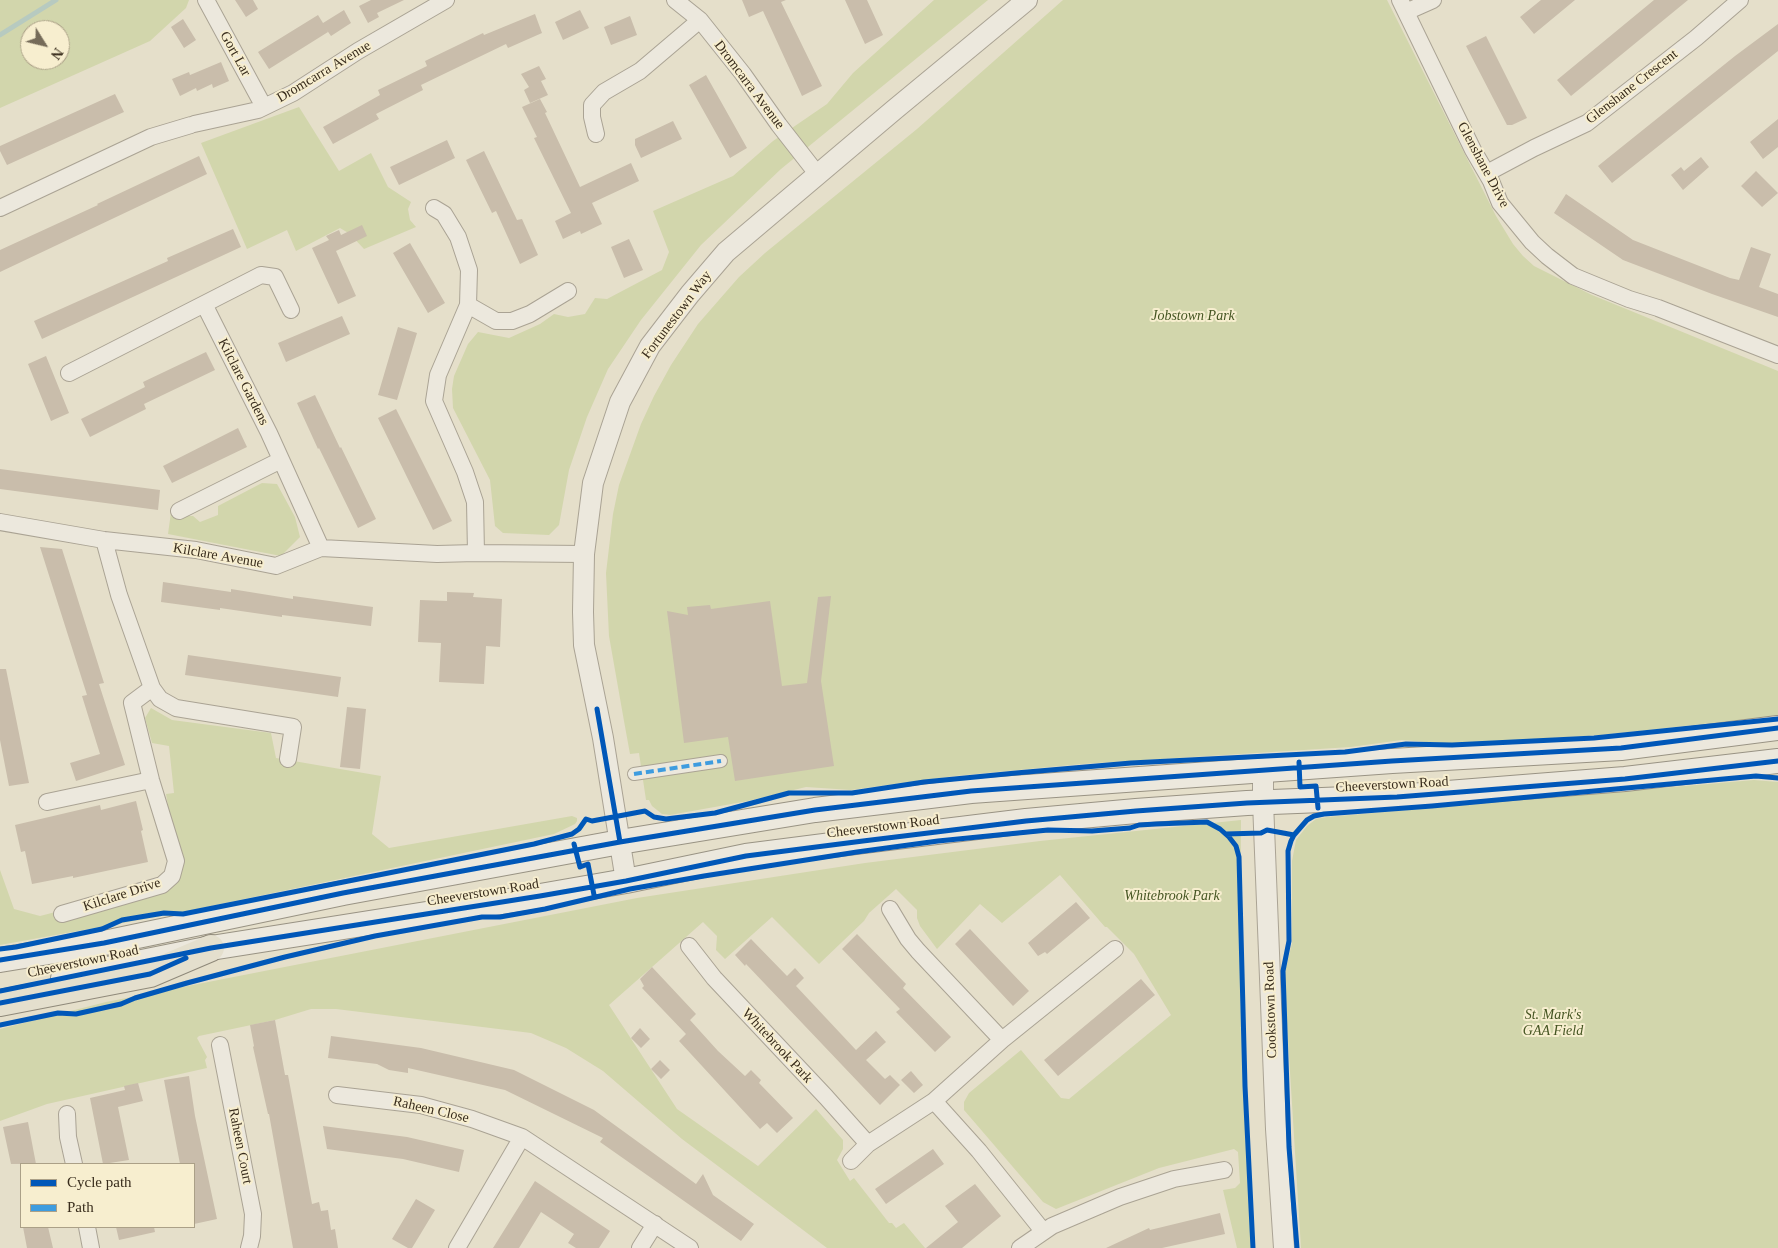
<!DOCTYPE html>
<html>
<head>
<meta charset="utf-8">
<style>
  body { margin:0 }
  #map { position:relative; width:1778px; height:1248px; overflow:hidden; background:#e5dfca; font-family:"Times New Roman",serif }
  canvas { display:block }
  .legend { position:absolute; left:20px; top:1163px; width:175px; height:65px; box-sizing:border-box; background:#f7eecf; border:1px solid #aba087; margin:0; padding:6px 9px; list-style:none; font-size:15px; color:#382c1c }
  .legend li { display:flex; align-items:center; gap:10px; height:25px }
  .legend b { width:25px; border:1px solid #aba087 }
  .north { position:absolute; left:20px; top:20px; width:50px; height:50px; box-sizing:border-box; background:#f7eecf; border:1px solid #aba087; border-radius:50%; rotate:126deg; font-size:14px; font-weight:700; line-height:20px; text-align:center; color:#382c1c }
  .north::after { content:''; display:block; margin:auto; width:18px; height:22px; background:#756b59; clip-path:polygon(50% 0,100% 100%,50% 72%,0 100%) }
</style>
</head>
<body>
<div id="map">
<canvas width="1778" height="1248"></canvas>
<ul class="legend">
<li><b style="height:6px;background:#0057b8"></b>Cycle path</li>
<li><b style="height:6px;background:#3e9cdf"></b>Path</li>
</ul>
<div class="north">N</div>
</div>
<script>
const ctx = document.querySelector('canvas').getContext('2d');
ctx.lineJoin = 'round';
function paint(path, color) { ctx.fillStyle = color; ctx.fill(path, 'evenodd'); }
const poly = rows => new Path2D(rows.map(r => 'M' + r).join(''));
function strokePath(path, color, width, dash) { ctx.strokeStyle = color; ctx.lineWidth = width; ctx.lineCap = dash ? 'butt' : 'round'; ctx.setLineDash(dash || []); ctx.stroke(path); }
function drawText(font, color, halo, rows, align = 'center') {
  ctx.font = font + ' "Times New Roman",serif'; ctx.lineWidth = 4; ctx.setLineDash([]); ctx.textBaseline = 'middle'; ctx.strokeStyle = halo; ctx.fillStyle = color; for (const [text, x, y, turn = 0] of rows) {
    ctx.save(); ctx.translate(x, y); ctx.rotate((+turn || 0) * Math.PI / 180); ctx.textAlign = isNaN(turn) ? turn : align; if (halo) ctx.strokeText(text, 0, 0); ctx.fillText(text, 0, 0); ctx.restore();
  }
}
const green = poly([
  [0,0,189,0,186,8,150,41,0,108],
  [30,30,60,30,60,60,30,60],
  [934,0,988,0,781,169,701,245,641,320,608,369,587,417,569,470,559,525,549,535,503,533,495,526,490,480,453,408,452,389,454,376,468,344,478,332,509,338,540,324,554,314,568,317,585,314,595,298,607,299,662,270,669,252,653,211,733,176,773,141,827,104,853,73],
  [1063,0,1387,0,1496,216,1513,244,1523,256,1534,266,1592,295,1778,371,1778,716,1601,735,1451,744,1402,740,1351,747,1082,764,955,776,851,790,806,787,748,801,670,815,662,814,652,806,649,800,646,800,639,753,630,754,624,721,609,636,606,573,613,514,619,485,641,424,654,396,671,365,698,324,739,277,765,253,917,129],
  [299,107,339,171,371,153,388,187,411,202,408,209,410,220,416,227,364,249,350,234,340,228,296,251,287,230,247,249,201,143],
  [262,483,277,484,295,517,300,537,281,556,168,534,172,505,179,516,193,516,200,522,218,515,218,506],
  [151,708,172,720,271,733,276,758,381,776,372,834,389,848,572,816,577,818,577,821,575,824,554,834,173,914,0,945,0,870,14,909,40,916,180,880,166,794,174,793,169,746,152,743,145,718],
  [1754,780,1778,782,1778,1248,1301,1248,1284,976,1292,943,1292,861,1296,840,1307,826,1316,819,1327,817],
  [1241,820,1240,985,1246,1148,1252,1248,1237,1248,1223,1190,1235,1188,1240,1183,1238,1152,1234,1149,1159,1168,1056,1209,1043,1202,964,1110,964,1102,969,1093,1021,1050,1061,1098,1069,1099,1171,1015,1134,954,1107,927,1105,927,1060,875,1002,923,980,904,937,949,920,926,917,918,917,910,896,889,869,913,864,921,819,964,772,917,725,959,716,950,717,936,703,922,609,1005,677,1109,758,1166,816,1109,843,1140,843,1149,837,1160,850,1181,854,1178,889,1223,892,1223,896,1228,904,1223,925,1248,827,1248,682,1139,603,1071,566,1048,531,1033,336,1009,311,1009,275,1020,199,1036,197,1038,207,1057,205,1060,207,1068,47,1104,0,1121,0,1029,106,1002,637,898,865,863,1040,841]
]);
const stream = poly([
  [0,35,56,0]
]);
const building = poly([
  [235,0,253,0,258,9,246,17],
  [371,0,404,0,377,13,379,17,368,23,359,6],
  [742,0,786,0,781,2,822,86,802,96,763,11,749,17],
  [845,0,867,0,883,35,865,44],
  [1541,0,1575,0,1534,34,1520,17],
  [1654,0,1688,0,1571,96,1557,80],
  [344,10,351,23,331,36,326,29,328,32,269,69,258,52,318,15,323,23],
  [580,10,589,28,563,40,555,22],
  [535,14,542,33,508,48,506,44,421,85,423,90,376,114,379,119,333,144,323,127,380,95,378,90,427,66,425,61,483,33,484,35],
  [630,16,637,35,611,45,604,27],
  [183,19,196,40,184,48,171,27],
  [1778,24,1778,51,1612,183,1598,166,1735,56],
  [1486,36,1527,118,1512,125,1507,125,1466,46],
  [221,62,229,81,213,88,212,84,197,91,196,88,180,96,172,79,189,72,190,75],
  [539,66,546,79,541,81,548,95,530,103,524,90,529,87,521,74],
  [706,75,747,148,730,158,689,85],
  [115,94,124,112,7,165,0,151,0,146],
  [540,99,547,112,545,113,580,187,631,163,639,181,592,203,602,224,581,234,580,231,563,239,555,221,571,213,534,138,537,137,522,107],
  [1778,119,1778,147,1763,159,1750,142],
  [673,121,682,139,641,158,635,145,635,139],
  [447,140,455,158,399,185,390,167],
  [484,151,517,220,522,219,538,255,520,264,496,211,492,213,466,160],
  [199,156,207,174,0,272,0,250,98,205,97,204],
  [1701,157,1709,167,1683,190,1671,175,1681,167,1684,171],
  [1756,171,1778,193,1762,207,1741,186],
  [1566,194,1633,240,1730,278,1739,280,1751,247,1771,254,1759,287,1778,294,1778,317,1712,294,1623,260,1554,213],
  [362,225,367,236,336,251,356,296,338,304,312,248,329,240,326,236,339,230,341,235],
  [233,229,241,247,42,339,34,321,168,261,167,258],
  [629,239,643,270,624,278,611,247],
  [410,243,445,303,428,313,393,253],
  [342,316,350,334,286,362,278,343],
  [398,327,417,333,397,400,378,395],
  [206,352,215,370,144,404,146,409,90,437,81,419,145,387,143,382],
  [46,356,69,413,51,421,28,364],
  [315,395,340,448,341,447,376,519,358,528,319,448,318,449,297,403],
  [396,409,452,521,433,530,378,418],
  [238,428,247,447,172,483,163,466],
  [0,469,160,490,158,510,0,489],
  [40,547,62,549,104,683,99,684,125,765,76,781,70,763,100,754,82,696,87,695],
  [163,582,231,592,231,589,293,599,293,596,373,607,371,626,282,615,282,617,220,608,220,610,161,602],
  [447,592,474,593,473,597,502,599,500,647,486,646,484,684,439,682,441,643,418,642,420,600,447,601],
  [831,596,821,681,834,766,735,781,728,737,684,743,667,611,688,615,687,607,710,605,711,609,770,601,782,686,807,683,818,597],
  [188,655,341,677,338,697,185,675],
  [0,669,6,669,29,783,9,786,0,740],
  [347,707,366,709,360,769,340,767],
  [136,801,143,830,141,831,148,862,73,878,73,876,32,884,25,851,21,852,15,825,100,805,101,810],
  [1076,902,1090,918,1047,954,1045,952,1038,956,1028,943],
  [970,929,1029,991,1013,1006,955,944],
  [857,934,906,984,903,988,951,1037,935,1052,896,1012,900,1009,842,949],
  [751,939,787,976,795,968,804,978,796,986,856,1050,876,1031,886,1042,866,1060,885,1079,890,1075,900,1085,880,1105,746,964,745,966,735,955],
  [652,967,696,1014,690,1020,718,1051,745,1076,751,1070,761,1080,759,1083,793,1118,777,1133,767,1123,760,1129,679,1041,686,1034,642,988,644,986,640,979],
  [1141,979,1155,995,1058,1076,1044,1060],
  [275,1020,285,1075,288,1075,312,1204,319,1202,321,1211,328,1210,331,1230,335,1229,338,1248,293,1248,269,1114,268,1114,253,1047,254,1046,250,1025],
  [640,1028,650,1039,641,1048,631,1038],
  [331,1036,421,1048,514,1070,594,1110,696,1184,703,1174,713,1195,754,1224,741,1241,600,1142,603,1138,505,1090,408,1068,408,1073,389,1070,377,1064,328,1058],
  [660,1060,670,1070,661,1079,651,1069],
  [911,1071,923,1085,914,1093,901,1080],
  [189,1076,195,1116,217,1219,194,1224,194,1164,180,1164,164,1080],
  [138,1083,143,1101,118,1107,129,1160,103,1164,90,1098,125,1090,124,1086],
  [28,1122,36,1164,11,1164,3,1127],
  [323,1126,407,1137,464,1150,459,1172,403,1159,327,1149],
  [933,1149,944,1164,886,1204,875,1189],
  [535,1181,610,1231,599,1248,576,1248,568,1243,574,1234,541,1212,519,1248,493,1248],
  [975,1184,1001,1216,962,1248,926,1248,958,1222,945,1206],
  [416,1199,435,1210,412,1248,408,1248,392,1239],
  [1220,1213,1225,1234,1162,1248,1106,1248,1149,1228,1150,1230],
  [23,1227,48,1227,53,1248,27,1248],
  [116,1227,154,1227,155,1232,119,1240]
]);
const pedestrian = poly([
  [634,774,721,761]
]);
const minor = poly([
  [206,0,264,107],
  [675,0,700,20,743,74,779,125,818,175],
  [1400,0,1473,150,1491,181,1500,203,1532,242,1547,256,1573,276,1629,299,1658,308,1778,355],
  [1406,12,1433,0],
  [194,124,258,110,293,93,358,51,446,0],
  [596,134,592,117,592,105,604,92,640,71,700,20],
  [1487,173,1534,148,1587,123,1696,38,1740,0],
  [0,208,151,137,191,125],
  [434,208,444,214,458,237,469,270,468,305,438,375,434,401,465,472,475,502,476,553],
  [204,304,269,433,321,548],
  [468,305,496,321,512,321,530,314,568,291],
  [69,373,261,275,275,277,291,310],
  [179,511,281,460],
  [0,522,104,540,196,550,276,566,321,548,437,554,476,553,584,554],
  [104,540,119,595,152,688,160,699,176,708,293,727,288,759],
  [47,802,151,780],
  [890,909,908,939,918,951,1002,1040],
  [62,914,162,885,172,876,176,861,151,780,132,703,152,688],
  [689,946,714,978,826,1097,868,1144],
  [220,1045,253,1214,252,1236,249,1248],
  [337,1095,421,1105,472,1119,522,1137,690,1248],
  [934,1101,979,1151,1043,1231],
  [67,1114,68,1137,74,1164],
  [851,1161,868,1144,934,1101,1002,1040,1115,949],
  [87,1227,91,1248],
  [457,1248,522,1137],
  [640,1248,655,1224],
  [1020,1248,1052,1226,1120,1197,1174,1179,1224,1170]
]);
const tertiary = poly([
  [1263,771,1263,802,1276,1129,1284,1248],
  [626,881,603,738,584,645,583,612,584,554,593,483,620,402,650,346,690,294,726,252,894,110,1027,0]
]);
const secondary = poly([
  [0,960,104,943,343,893,620,842,815,810,971,791,1392,761,1621,748,1778,728],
  [63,978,211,948,540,896,626,881,746,856,863,841,1026,821,1136,811,1247,803,1397,797,1625,779,1778,761]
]);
const primary = poly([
  [0,1003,150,974,211,948]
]);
const quiet = poly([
  [634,774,721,761]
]);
const cycleway = poly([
  [597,709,620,842],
  [1299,762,1300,787,1316,786,1318,808],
  [1226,834,1261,833,1267,830,1294,835],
  [574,844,580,867,588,864,594,895],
  [0,949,16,947,102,929,122,920,164,913,183,914,534,844,572,834,579,829,586,819,592,821,645,811,654,817,666,819,715,813,789,793,852,793,924,782,1016,773,1131,763,1345,752,1406,744,1452,745,1594,738,1778,719],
  [0,960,104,943,343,893,620,842,815,810,971,791,1392,761,1621,748,1778,728],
  [0,991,211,948,540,896,626,881,746,856,863,841,1026,821,1136,811,1247,803,1397,797,1625,779,1778,761],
  [0,1003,150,974,186,958],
  [0,1025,58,1013,76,1014,121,1004,135,998,187,983,285,957,375,936,482,917,500,917,545,909,630,889,704,876,857,852,938,841,1048,830,1092,831,1130,828,1139,825,1156,824,1207,822,1220,829,1229,837,1236,846,1239,857,1245,1086,1253,1248],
  [1297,1248,1289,1147,1283,971,1289,941,1288,851,1291,841,1294,835,1307,820,1314,816,1324,814,1432,806,1756,776,1778,778]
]);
const streetNames = [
  ["Gort Lar",235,54,61],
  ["Dromcarra Avenue",324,72,-31],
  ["Dromcarra Avenue",749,85,53],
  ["Glenshane Crescent",1632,87,-38],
  ["Glenshane Drive",1483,165,62],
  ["Fortunestown Way",677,315,-53],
  ["Kilclare Gardens",243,382,63],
  ["Kilclare Avenue",218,556,10],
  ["Cheeverstown Road",1392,785,-3],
  ["Cheeverstown Road",883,827,-7],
  ["Cheeverstown Road",483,893,-9],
  ["Kilclare Drive",122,895,-18],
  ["Cheeverstown Road",83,962,-12],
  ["Cookstown Road",1271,1010,-92],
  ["Whitebrook Park",777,1046,47],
  ["Raheen Close",431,1110,13],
  ["Raheen Court",240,1146,79]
];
const parkNames = [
  ["Jobstown Park",1193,316],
  ["Whitebrook Park",1172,896],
  ["St. Mark's",1553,1015],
  ["GAA Field",1553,1031]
];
paint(green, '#d2d6ac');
strokePath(stream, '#b7cac0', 5);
paint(building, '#c9bdab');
strokePath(pedestrian, '#aaa394', 14);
strokePath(minor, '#aaa394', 18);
strokePath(tertiary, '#aaa394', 22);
strokePath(secondary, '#999384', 26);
strokePath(primary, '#8f897a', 28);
strokePath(pedestrian, '#ece8dd', 12);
strokePath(minor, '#ece8dd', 16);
strokePath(tertiary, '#ece8dd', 20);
strokePath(secondary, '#ece8dd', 24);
strokePath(primary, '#e4dfcd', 26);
strokePath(quiet, '#3e9cdf', 4, [8, 4]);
strokePath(cycleway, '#0057b8', 5);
drawText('14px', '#382c1c', '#f7eecf', streetNames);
drawText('italic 14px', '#455522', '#f7eecf', parkNames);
</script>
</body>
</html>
